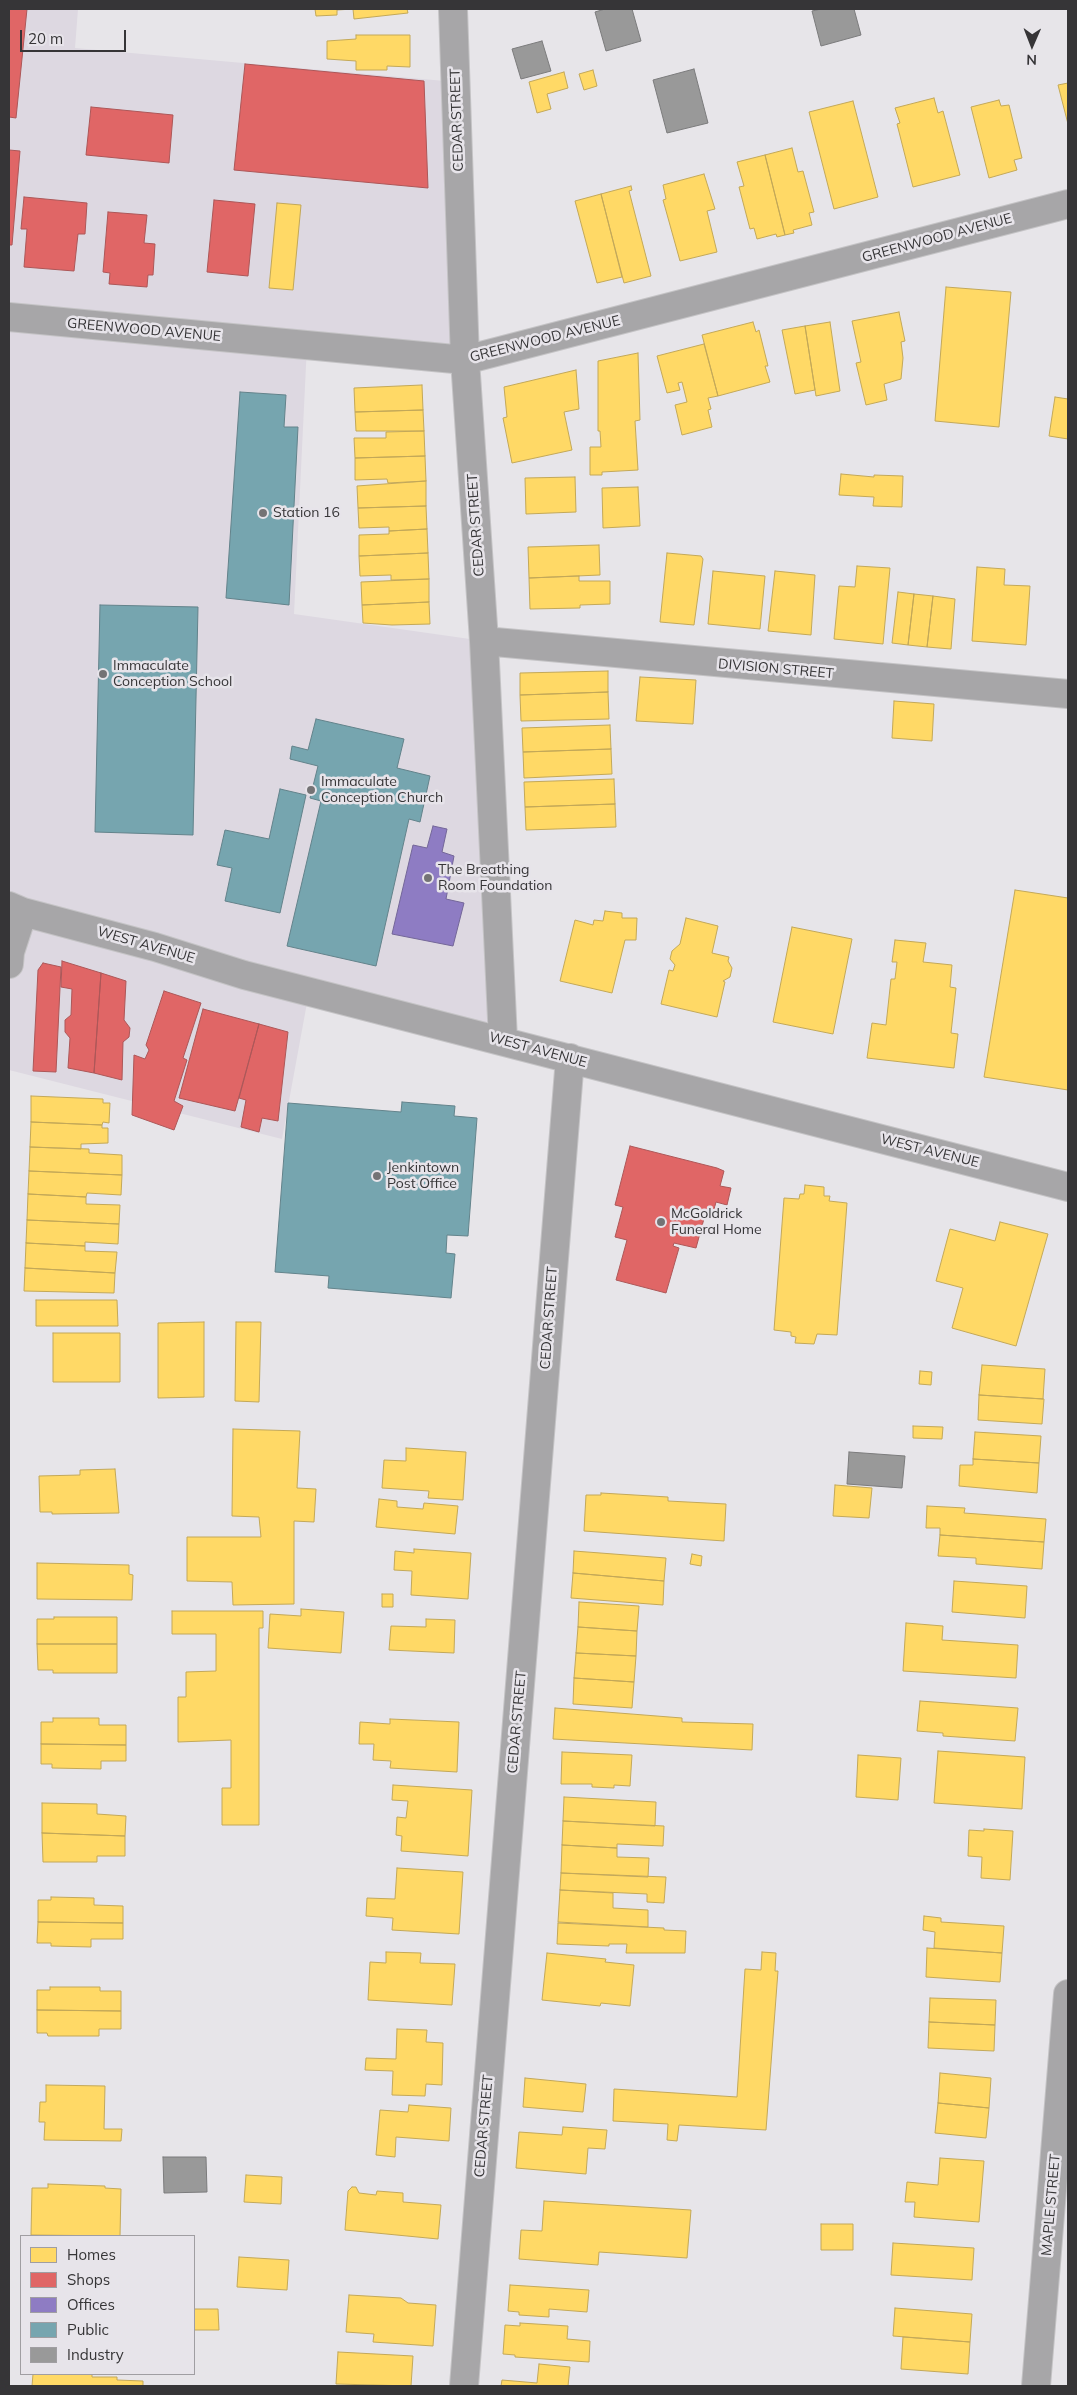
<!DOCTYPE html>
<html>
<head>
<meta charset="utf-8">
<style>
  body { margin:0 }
  #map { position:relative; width:1077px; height:2395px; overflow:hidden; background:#e7e5e9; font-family:Mulish,sans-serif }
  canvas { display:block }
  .frame { position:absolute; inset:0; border:10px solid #363537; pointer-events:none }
  .legend { position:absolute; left:20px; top:2235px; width:175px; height:140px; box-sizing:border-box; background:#e7e4ea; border:1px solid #a09ea2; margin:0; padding:6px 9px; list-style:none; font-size:15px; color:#363537 }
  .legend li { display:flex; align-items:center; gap:10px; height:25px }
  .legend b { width:25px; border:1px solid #a09ea2 }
  .north { position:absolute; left:1007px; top:20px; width:50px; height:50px; -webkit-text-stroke:4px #e7e4ea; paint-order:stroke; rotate:181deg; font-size:14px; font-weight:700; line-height:20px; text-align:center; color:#363537 }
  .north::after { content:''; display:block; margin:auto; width:18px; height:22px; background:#363537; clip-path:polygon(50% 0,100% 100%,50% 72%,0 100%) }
  .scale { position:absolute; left:20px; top:30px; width:106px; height:22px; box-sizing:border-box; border:2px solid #363537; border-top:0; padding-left:6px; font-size:15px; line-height:18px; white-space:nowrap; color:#363537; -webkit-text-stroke:4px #e7e4ea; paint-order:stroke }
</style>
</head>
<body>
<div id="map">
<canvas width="1077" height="2395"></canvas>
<div class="frame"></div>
<ul class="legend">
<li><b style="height:14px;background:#ffd966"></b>Homes</li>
<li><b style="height:14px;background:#e06666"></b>Shops</li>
<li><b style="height:14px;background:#8e7cc3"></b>Offices</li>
<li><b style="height:14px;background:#76a5af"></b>Public</li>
<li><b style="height:14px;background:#999"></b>Industry</li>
</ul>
<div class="north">N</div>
<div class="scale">20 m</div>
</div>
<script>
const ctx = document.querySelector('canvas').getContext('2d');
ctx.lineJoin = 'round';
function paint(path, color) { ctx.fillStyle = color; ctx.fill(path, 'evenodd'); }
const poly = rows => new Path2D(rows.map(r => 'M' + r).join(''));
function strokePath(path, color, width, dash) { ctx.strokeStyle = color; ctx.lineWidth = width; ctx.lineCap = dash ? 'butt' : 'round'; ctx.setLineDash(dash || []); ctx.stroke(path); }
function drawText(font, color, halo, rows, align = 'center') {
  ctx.font = font + ' Mulish,sans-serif'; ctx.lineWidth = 5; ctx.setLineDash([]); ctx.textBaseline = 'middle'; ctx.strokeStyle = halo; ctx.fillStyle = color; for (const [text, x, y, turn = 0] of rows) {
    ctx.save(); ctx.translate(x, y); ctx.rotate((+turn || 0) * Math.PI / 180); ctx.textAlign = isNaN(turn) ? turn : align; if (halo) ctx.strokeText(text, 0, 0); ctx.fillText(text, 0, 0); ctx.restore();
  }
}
const built = poly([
  [9,9,78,9,75,48,456,82,465,360,307,345,294,614,484,641,503,1040,309,992,282,1139,9,1070]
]);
const homes = poly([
  [315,9,407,9,408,13,354,19,353,9,337,10,337,15,316,16,315,9],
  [356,35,410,35,410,67,387,66,387,70,356,70,356,61,327,59,327,41,356,39,356,35],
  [593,70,597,86,584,90,579,74,593,70],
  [564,72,568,88,547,94,551,109,537,113,529,82,564,72],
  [1068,83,1068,124,1058,85,1068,83],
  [934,98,938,113,943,111,960,175,913,187,897,124,900,123,895,108,934,98],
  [999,100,1001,106,1009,105,1022,158,1014,160,1017,170,989,178,971,107,999,100],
  [853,101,878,197,834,209,809,112,853,101],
  [792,148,798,172,803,171,814,212,809,213,812,225,793,230,794,233,785,235,765,155,792,148],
  [765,155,785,235,777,237,776,234,757,239,754,228,750,229,739,187,744,186,737,162,765,155],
  [704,174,715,209,707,211,717,252,680,261,663,200,666,199,663,185,704,174],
  [631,186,632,190,629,191,651,276,624,283,601,194,631,186],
  [601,194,622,277,597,283,575,201,601,194],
  [277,203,301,205,293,290,269,288,277,203],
  [946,287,1011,292,999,427,935,421,946,287],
  [899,312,905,341,901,342,903,358,901,379,884,384,887,400,866,405,856,363,861,362,852,321,899,312],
  [753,322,756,332,759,330,768,366,765,366,770,382,718,396,702,335,753,322],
  [830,322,840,391,816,396,805,326,830,322],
  [805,326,815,390,795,394,782,330,805,326],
  [704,344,718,396,708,398,711,409,708,410,712,427,682,435,675,405,687,402,682,382,678,383,680,390,667,393,657,356,704,344],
  [638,353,640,420,635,421,638,470,602,472,602,475,590,475,590,447,601,447,600,431,598,431,598,361,638,353],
  [576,370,579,409,564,412,572,450,512,463,503,418,507,417,504,387,576,370],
  [422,385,423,410,355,412,354,388,422,385],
  [1055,397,1068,399,1068,439,1049,436,1055,397],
  [423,410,424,431,356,431,355,412,423,410],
  [424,431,425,456,355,458,354,438,386,438,386,432,424,431],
  [425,456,426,481,388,483,387,479,355,480,355,458,425,456],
  [841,474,874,477,874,475,903,476,902,507,873,506,874,497,839,495,841,474],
  [575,477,576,512,526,514,525,478,575,477],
  [426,481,426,506,358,508,357,486,426,481],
  [638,487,640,526,603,528,602,488,638,487],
  [426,506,427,529,389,531,389,527,359,528,358,508,426,506],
  [427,529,428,553,359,556,359,535,389,534,389,531,427,529],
  [599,545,600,575,529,578,528,547,599,545],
  [428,553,429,579,391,580,391,575,360,576,359,556,428,553],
  [667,553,701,556,703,559,694,625,660,622,667,553],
  [857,566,890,568,883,644,834,639,839,586,855,587,857,566],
  [977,567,1005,569,1004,585,1030,586,1026,645,972,641,977,567],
  [713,571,765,576,760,629,708,624,713,571],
  [775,571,815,575,811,635,768,631,775,571],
  [579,576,579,581,610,581,610,604,580,605,580,608,530,609,529,578,579,576],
  [429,579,429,602,362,605,361,582,429,579],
  [898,592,914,594,908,645,892,643,898,592],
  [914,594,933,596,927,647,908,645,914,594],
  [933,596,955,599,951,649,927,647,933,596],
  [429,602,430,624,392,625,363,623,362,605,429,602],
  [608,671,608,692,520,695,520,673,608,671],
  [640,677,696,680,693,724,636,721,640,677],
  [608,692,609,719,521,721,520,695,608,692],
  [894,701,934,704,932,741,892,738,894,701],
  [610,725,611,749,523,752,522,728,610,725],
  [611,749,612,774,524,778,523,752,611,749],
  [614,779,615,804,525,807,524,782,614,779],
  [615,804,616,827,526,830,525,807,615,804],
  [1015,890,1068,898,1068,1090,984,1077,1015,890],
  [605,911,622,913,622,918,637,918,636,940,625,940,612,993,560,981,575,920,593,925,594,920,603,921,605,911],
  [686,918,718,926,712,953,729,957,728,961,732,968,730,977,723,981,725,982,717,1017,661,1004,669,970,673,971,675,965,670,959,672,951,680,944,686,918],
  [792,927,852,939,833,1034,773,1022,792,927],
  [895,940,926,943,923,962,952,965,950,987,956,988,951,1033,958,1034,954,1068,867,1058,872,1023,886,1025,891,979,895,979,897,962,892,962,895,940],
  [31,1096,103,1099,103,1103,110,1103,109,1123,103,1122,102,1125,31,1122,31,1096],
  [31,1122,102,1125,102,1128,108,1128,108,1143,81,1144,81,1149,30,1147,31,1122],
  [30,1147,89,1149,89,1153,122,1155,122,1175,29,1171,30,1147],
  [29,1171,122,1175,121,1195,87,1193,86,1197,28,1194,29,1171],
  [805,1185,824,1187,824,1196,830,1196,829,1201,847,1203,837,1335,817,1334,814,1344,795,1343,796,1337,791,1336,791,1332,774,1330,784,1198,799,1199,800,1194,804,1194,805,1185],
  [28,1194,86,1197,86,1204,120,1205,119,1224,27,1220,28,1194],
  [27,1220,119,1224,118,1244,85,1242,85,1246,26,1243,27,1220],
  [1000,1222,1048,1234,1016,1346,952,1328,963,1288,936,1281,950,1229,995,1241,1000,1222],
  [26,1243,85,1246,85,1251,117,1252,115,1273,25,1268,26,1243],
  [25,1268,115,1273,114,1293,24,1291,25,1268],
  [36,1300,117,1300,118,1326,36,1326,36,1300],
  [204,1322,204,1397,158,1398,158,1323,204,1322],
  [236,1322,261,1322,259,1402,235,1401,236,1322],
  [53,1333,120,1333,120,1382,53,1382,53,1333],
  [982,1365,1045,1369,1043,1399,979,1395,982,1365],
  [920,1371,932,1372,931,1385,919,1384,920,1371],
  [979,1395,1044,1399,1042,1424,978,1420,979,1395],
  [913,1426,943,1427,942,1439,913,1438,913,1426],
  [233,1429,300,1431,297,1488,316,1489,314,1522,294,1521,294,1604,233,1605,232,1582,187,1581,187,1537,261,1537,259,1517,232,1516,233,1429],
  [975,1432,1041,1436,1039,1463,973,1459,975,1432],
  [406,1448,466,1452,463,1500,428,1498,429,1491,382,1488,384,1460,406,1461,406,1448],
  [973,1459,1039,1463,1037,1493,959,1486,960,1465,973,1465,973,1459],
  [115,1469,119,1513,52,1514,52,1512,40,1512,39,1476,80,1475,80,1470,115,1469],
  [835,1485,872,1488,869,1518,833,1516,835,1485],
  [601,1493,668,1497,668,1501,726,1504,724,1541,584,1531,586,1495,601,1495,601,1493],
  [379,1499,397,1501,397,1507,423,1509,424,1503,458,1506,455,1534,376,1527,379,1499],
  [927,1506,965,1508,964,1513,1046,1519,1044,1542,940,1535,940,1528,926,1528,927,1506],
  [940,1535,1044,1542,1042,1569,976,1564,976,1558,938,1556,940,1535],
  [414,1549,471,1553,468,1599,411,1595,412,1571,394,1570,395,1551,414,1553,414,1549],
  [574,1551,666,1558,664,1581,573,1573,574,1551],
  [692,1554,702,1556,701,1566,690,1564,692,1554],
  [37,1563,129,1565,129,1574,133,1575,132,1600,37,1599,37,1563],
  [573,1573,664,1581,663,1605,571,1598,573,1573],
  [954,1581,1027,1586,1025,1618,952,1612,954,1581],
  [382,1594,393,1594,393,1607,382,1607,382,1594],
  [579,1602,639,1606,637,1631,578,1627,579,1602],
  [301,1609,344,1612,341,1653,268,1648,270,1614,301,1616,301,1609],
  [172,1611,263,1611,263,1628,259,1628,259,1825,222,1825,222,1788,231,1788,231,1740,178,1742,178,1697,186,1697,186,1672,216,1671,216,1634,172,1634,172,1611],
  [54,1617,117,1617,117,1644,37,1644,37,1619,54,1619,54,1617],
  [426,1619,455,1620,454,1653,389,1650,391,1626,426,1627,426,1619],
  [906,1623,943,1626,942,1640,1018,1645,1016,1678,903,1671,906,1623],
  [578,1627,637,1631,636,1656,576,1653,578,1627],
  [37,1644,117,1644,117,1673,53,1673,53,1670,38,1670,37,1644],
  [576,1653,636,1656,634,1682,574,1678,576,1653],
  [574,1678,634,1682,632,1708,573,1704,574,1678],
  [920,1701,1018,1708,1015,1741,943,1736,943,1733,917,1731,920,1701],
  [555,1708,682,1718,682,1722,753,1724,752,1750,553,1739,555,1708],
  [53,1718,99,1718,99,1725,126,1725,126,1745,41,1744,41,1722,53,1722,53,1718],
  [390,1719,459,1722,457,1772,390,1768,391,1761,373,1760,374,1744,359,1744,360,1722,390,1724,390,1719],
  [41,1744,126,1745,126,1761,101,1761,101,1769,52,1768,52,1764,41,1764,41,1744],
  [938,1751,1025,1757,1022,1809,934,1803,938,1751],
  [562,1752,632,1755,630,1786,614,1785,614,1788,592,1787,592,1784,561,1784,562,1752],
  [858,1755,901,1758,898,1800,856,1797,858,1755],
  [393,1785,472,1790,468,1856,401,1851,402,1836,396,1835,397,1817,406,1818,408,1801,392,1800,393,1785],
  [564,1797,656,1802,655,1826,563,1821,564,1797],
  [42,1803,97,1804,97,1814,126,1816,125,1836,42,1833,42,1803],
  [563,1821,664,1826,663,1846,617,1844,617,1848,562,1845,563,1821],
  [984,1829,1013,1831,1010,1880,981,1878,982,1857,968,1856,969,1830,984,1831,984,1829],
  [42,1833,125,1836,125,1856,97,1856,97,1862,43,1862,42,1833],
  [562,1845,617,1848,617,1857,649,1858,648,1877,561,1873,562,1845],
  [397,1868,463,1872,459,1934,392,1930,393,1918,366,1916,367,1898,395,1899,397,1868],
  [561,1873,666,1877,664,1903,647,1902,647,1894,560,1890,561,1873],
  [560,1890,613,1893,613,1908,648,1910,648,1927,558,1922,560,1890],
  [51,1897,94,1898,94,1905,123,1906,123,1923,38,1922,38,1900,51,1900,51,1897],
  [924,1916,941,1918,941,1922,1004,1926,1002,1953,934,1948,935,1932,923,1930,924,1916],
  [38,1922,123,1923,123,1939,91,1939,91,1947,51,1946,51,1943,37,1943,38,1922],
  [558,1923,664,1928,664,1930,686,1931,685,1953,626,1953,627,1944,609,1944,609,1946,557,1944,558,1923],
  [927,1948,1002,1953,1000,1982,926,1977,927,1948],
  [386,1952,421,1953,420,1963,455,1964,452,2005,368,2000,370,1962,386,1963,386,1952],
  [762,1952,776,1953,775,1971,778,1971,766,2130,679,2125,677,2141,667,2140,668,2124,613,2121,614,2089,737,2097,745,1969,761,1970,762,1952],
  [547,1953,606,1959,605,1962,634,1965,630,2006,601,2003,600,2006,542,2000,547,1953],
  [50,1987,100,1987,100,1991,121,1991,121,2011,37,2010,37,1990,50,1990,50,1987],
  [930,1998,996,2000,995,2025,929,2022,930,1998],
  [37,2010,121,2011,121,2029,99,2029,99,2036,48,2036,47,2033,37,2033,37,2010],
  [929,2022,995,2025,994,2051,928,2048,929,2022],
  [397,2029,427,2030,426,2042,443,2043,442,2085,426,2084,425,2096,392,2095,393,2071,365,2070,366,2058,396,2059,397,2029],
  [940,2073,991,2078,989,2108,938,2103,940,2073],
  [525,2078,586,2084,583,2112,523,2107,525,2078],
  [46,2085,105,2086,104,2129,122,2129,121,2141,44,2140,45,2122,39,2122,40,2102,46,2102,46,2085],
  [938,2103,989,2108,986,2138,935,2133,938,2103],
  [409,2105,451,2108,449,2141,396,2137,395,2157,376,2155,380,2110,408,2112,409,2105],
  [563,2127,607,2130,605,2149,588,2148,586,2174,516,2168,519,2132,562,2135,563,2127],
  [940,2158,984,2161,979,2222,914,2217,915,2202,905,2202,907,2182,938,2185,940,2158],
  [246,2175,282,2177,281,2204,244,2202,246,2175],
  [48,2184,105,2186,105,2188,121,2189,120,2236,31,2235,32,2188,48,2188,48,2184],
  [352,2187,356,2187,359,2193,376,2195,377,2191,403,2193,403,2202,441,2205,438,2239,345,2230,348,2191,352,2187],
  [544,2201,691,2210,687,2258,599,2252,598,2265,519,2259,521,2230,542,2231,544,2201],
  [821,2224,853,2224,853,2250,821,2250,821,2224],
  [893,2243,974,2248,972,2280,891,2275,893,2243],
  [239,2257,289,2260,287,2290,237,2287,239,2257],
  [510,2285,589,2290,587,2312,549,2309,549,2317,519,2315,519,2312,508,2311,510,2285],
  [349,2295,401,2298,408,2303,436,2305,433,2346,373,2342,374,2334,346,2332,349,2295],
  [895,2308,972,2314,970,2342,893,2336,895,2308],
  [194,2309,218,2309,219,2330,194,2330,194,2309],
  [520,2323,568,2326,567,2339,590,2341,589,2362,515,2357,515,2355,503,2354,505,2325,520,2326,520,2323],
  [903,2337,970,2342,968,2374,901,2369,903,2337],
  [338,2352,413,2356,411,2386,336,2384,338,2352],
  [539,2364,570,2367,568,2386,501,2386,502,2380,537,2383,539,2364],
  [33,2374,92,2374,92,2377,117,2377,117,2380,143,2381,143,2386,32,2386,33,2374]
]);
const shops = poly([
  [9,9,27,9,16,118,9,117,9,9],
  [245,64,424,81,428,188,234,170,245,64],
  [91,107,173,115,169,163,86,155,91,107],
  [9,150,20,151,12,245,9,245,9,150],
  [24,197,87,203,85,234,78,234,74,271,24,267,27,229,21,229,24,197],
  [214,200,255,204,248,276,207,272,214,200],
  [108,212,147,215,144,243,155,244,153,275,148,275,147,287,109,284,110,273,103,272,108,212],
  [62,961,101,973,94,1073,68,1068,70,1038,65,1032,65,1020,71,1015,72,989,61,987,62,961],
  [43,963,61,967,56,1072,33,1071,38,970,43,963],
  [101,973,126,981,124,1020,130,1028,129,1037,123,1042,122,1080,94,1073,101,973],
  [164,991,201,1003,183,1058,187,1060,174,1101,183,1106,174,1130,132,1115,134,1055,145,1059,149,1050,146,1045,164,991],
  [203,1009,259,1024,235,1111,179,1098,203,1009],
  [259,1024,288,1032,278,1121,262,1118,259,1132,241,1127,246,1100,239,1098,259,1024],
  [630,1146,717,1168,724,1171,720,1186,731,1188,727,1205,716,1202,712,1217,705,1215,696,1248,674,1243,673,1246,679,1248,666,1293,616,1280,627,1240,615,1237,623,1207,615,1205,630,1146]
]);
const offices = poly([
  [433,826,447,829,442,852,454,856,446,899,464,903,453,946,392,934,413,845,427,848,433,826]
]);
const public = poly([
  [240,392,286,395,284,427,298,427,289,605,226,598,240,392],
  [100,605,198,607,193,835,95,832,100,605],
  [316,719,404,739,397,768,430,776,420,822,409,819,376,966,287,946,321,801,310,798,318,766,290,759,292,746,308,750,316,719],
  [280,789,306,795,280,913,225,901,232,868,217,865,225,830,269,839,280,789],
  [402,1102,455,1106,454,1116,477,1118,468,1236,447,1235,446,1253,455,1254,451,1298,328,1288,329,1276,275,1272,288,1103,401,1112,402,1102]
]);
const industry = poly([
  [605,9,632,9,641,41,606,51,595,12,605,9],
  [821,9,854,9,861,35,821,46,812,11,821,9],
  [542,41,551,71,521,79,512,49,542,41],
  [694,69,708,123,667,133,653,80,694,69],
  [849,1452,905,1456,902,1488,847,1484,849,1452],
  [163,2157,206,2157,207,2192,164,2193,163,2157]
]);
const street = poly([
  [453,9,465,360,484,641,503,1040],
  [9,317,465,360,1068,204],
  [484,641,1068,694],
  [9,906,23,912,155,947,244,975,1068,1187],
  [9,964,10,952,23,912],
  [464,2386,570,1058],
  [1036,2386,1068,1994]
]);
const markers = [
  [263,513,5,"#747375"],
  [103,674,5,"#747375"],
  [311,790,5,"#747375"],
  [428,878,5,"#747375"],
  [377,1176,5,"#747375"],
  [661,1222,5,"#747375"]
];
const streetNames = [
  ["CEDAR STREET",457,120,-92],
  ["GREENWOOD AVENUE",937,238,-15],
  ["GREENWOOD AVENUE",144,330,5],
  ["GREENWOOD AVENUE",545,339,-14],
  ["CEDAR STREET",476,525,-94],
  ["DIVISION STREET",776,669,5],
  ["WEST AVENUE",146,945,16],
  ["WEST AVENUE",538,1050,15],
  ["WEST AVENUE",930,1151,14],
  ["CEDAR STREET",549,1318,-86],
  ["CEDAR STREET",517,1722,-85],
  ["CEDAR STREET",484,2126,-85],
  ["MAPLE STREET",1051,2205,-85]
];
const poiNames = [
  ["Station 16",273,513],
  ["Immaculate",113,666],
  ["Conception School",113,682],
  ["Immaculate",321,782],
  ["Conception Church",321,798],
  ["The Breathing",438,870],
  ["Room Foundation",438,886],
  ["Jenkintown",387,1168],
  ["Post Office",387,1184],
  ["McGoldrick",671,1214],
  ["Funeral Home",671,1230]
];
paint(built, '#ddd8e1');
paint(homes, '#ffd966');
strokePath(homes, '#c3a858', 1);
paint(shops, '#e06666');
strokePath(shops, '#ad5758', 1);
paint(offices, '#8e7cc3');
strokePath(offices, '#746799', 1);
paint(public, '#76a5af');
strokePath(public, '#63838b', 1);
paint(industry, '#999');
strokePath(industry, '#7b7b7c', 1);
strokePath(street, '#c4c3c5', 30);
strokePath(street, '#a7a6a8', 28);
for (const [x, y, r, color] of markers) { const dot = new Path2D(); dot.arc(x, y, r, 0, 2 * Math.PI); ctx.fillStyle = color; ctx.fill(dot); strokePath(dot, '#e7e4ea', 2); }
drawText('14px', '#363537', '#e7e4ea', streetNames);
drawText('14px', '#363537', '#e7e4ea', poiNames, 'left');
</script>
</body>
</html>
